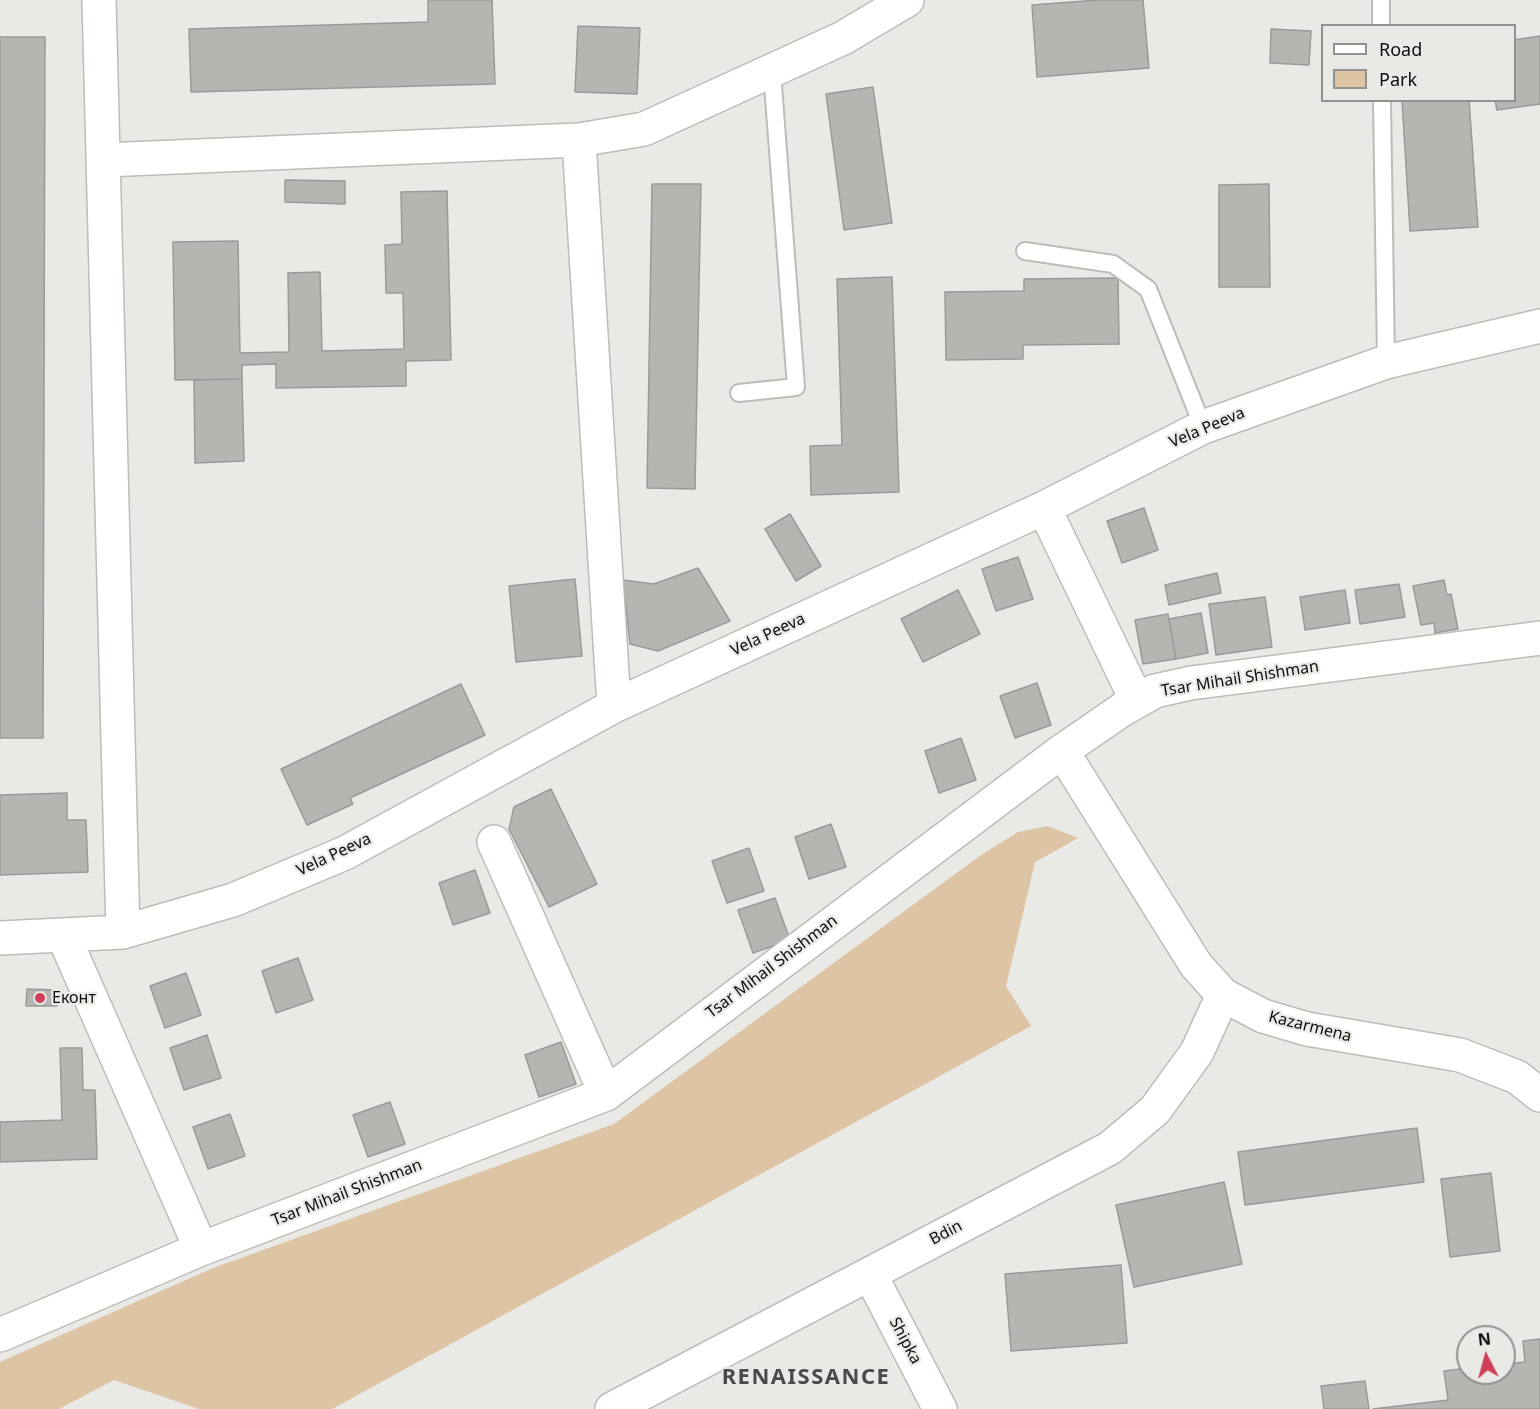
<!DOCTYPE html>
<html>
<head>
<meta charset="utf-8">
<style>
  body { margin:0 }
  #map { position:relative; width:1540px; height:1409px; overflow:hidden; background:#e9e9e6; font-family:"Noto Sans",sans-serif }
  canvas { display:block }
  .legend { position:absolute; left:1321px; top:24px; width:195px; height:78px; box-sizing:border-box; background:#e9e9e6; border:2px solid #91918f; margin:0; padding:8px 10px; list-style:none; font-size:18px; color:#0e0e0d }
  .legend li { display:flex; align-items:center; gap:12px; height:30px }
  .legend b { width:30px; border:2px solid #91918f }
  .north { position:absolute; left:1456px; top:1325px; width:60px; height:60px; box-sizing:border-box; background:#e9e9e6; border:2px solid #91918f; border-radius:50%; rotate:354deg; font-size:16px; font-weight:700; line-height:24px; text-align:center; color:#0e0e0d }
  .north::after { content:''; display:block; margin:auto; width:21px; height:27px; background:#cf3f58; clip-path:polygon(50% 0,100% 100%,50% 72%,0 100%) }
</style>
</head>
<body>
<div id="map">
<canvas width="1540" height="1409"></canvas>
<ul class="legend">
<li><b style="height:8px;background:#fff"></b>Road</li>
<li><b style="height:16px;background:#ddc4a4"></b>Park</li>
</ul>
<div class="north">N</div>
</div>
<script>
const ctx = document.querySelector('canvas').getContext('2d');
ctx.lineJoin = 'round';
function paint(path, color) { ctx.fillStyle = color; ctx.fill(path, 'evenodd'); }
const poly = rows => new Path2D(rows.map(r => 'M' + r).join(''));
function strokePath(path, color, width, dash) { ctx.strokeStyle = color; ctx.lineWidth = width; ctx.lineCap = dash ? 'butt' : 'round'; ctx.setLineDash(dash || []); ctx.stroke(path); }
function drawText(font, color, halo, rows, align = 'center') {
  ctx.font = font + ' "Noto Sans",sans-serif'; ctx.lineWidth = 4.5; ctx.setLineDash([]); ctx.textBaseline = 'middle'; ctx.strokeStyle = halo; ctx.fillStyle = color; for (const [text, x, y, turn = 0] of rows) {
    ctx.save(); ctx.translate(x, y); ctx.rotate((+turn || 0) * Math.PI / 180); ctx.textAlign = isNaN(turn) ? turn : align; if (halo) ctx.strokeText(text, 0, 0); ctx.fillText(text, 0, 0); ctx.restore();
  }
}
const green = poly([
  [1048,826,1078,838,1035,862,1006,986,1031,1026,332,1409,199,1409,114,1380,59,1409,0,1409,0,1362,213,1268,614,1124,981,855,1018,832]
]);
const building = poly([
  [428,0,492,0,495,84,191,92,189,29,428,22,428,0],
  [1098,0,1143,0,1149,68,1037,77,1032,5,1098,0],
  [578,26,640,28,637,94,575,92,578,26],
  [1271,29,1311,31,1309,65,1270,63,1271,29],
  [1540,36,1540,104,1497,110,1495,100,1514,100,1514,40,1540,36],
  [0,37,45,37,43,738,0,738,0,37],
  [873,87,892,223,844,230,826,94,873,87],
  [1402,100,1469,100,1478,227,1410,231,1402,100],
  [285,180,345,181,345,204,285,202,285,180],
  [652,184,701,184,695,489,647,488,652,184],
  [1269,184,1270,287,1219,287,1219,185,1269,184],
  [447,191,451,360,406,361,406,386,276,388,276,364,242,365,242,379,175,380,173,242,238,241,240,353,289,352,288,273,320,272,322,351,404,349,403,293,386,293,385,245,402,244,401,192,447,191],
  [892,277,899,492,811,495,810,446,842,445,837,279,892,277],
  [1118,278,1119,344,1023,345,1023,359,946,360,945,292,1024,291,1024,279,1118,278],
  [242,379,244,461,195,463,194,380,242,379],
  [1144,508,1158,550,1122,563,1107,521,1144,508],
  [790,514,821,566,796,581,765,529,790,514],
  [1018,557,1033,599,996,611,982,569,1018,557],
  [698,568,730,621,658,651,630,644,623,580,654,584,698,568],
  [1217,573,1221,593,1169,605,1165,585,1217,573],
  [575,579,582,656,516,662,509,586,575,579],
  [1444,580,1447,595,1451,594,1458,629,1435,633,1434,623,1421,625,1413,586,1444,580],
  [1399,584,1405,617,1360,624,1355,590,1399,584],
  [958,590,980,634,923,662,901,619,958,590],
  [1345,590,1350,623,1305,630,1300,597,1345,590],
  [1265,597,1272,647,1216,655,1209,604,1265,597],
  [1201,613,1208,653,1176,659,1169,619,1201,613],
  [1168,614,1176,659,1143,664,1135,620,1168,614],
  [1037,683,1051,725,1015,738,1000,696,1037,683],
  [461,684,485,735,350,798,353,804,307,825,281,769,461,684],
  [961,738,976,780,939,793,925,751,961,738],
  [551,789,597,884,549,907,509,829,514,807,551,789],
  [67,793,67,820,86,820,88,872,0,875,0,795,67,793],
  [831,824,846,867,809,879,795,837,831,824],
  [749,848,764,891,727,903,712,861,749,848],
  [475,870,490,913,453,925,439,883,475,870],
  [775,898,790,940,753,953,738,910,775,898],
  [298,958,313,1000,276,1013,262,971,298,958],
  [186,973,201,1015,165,1028,150,986,186,973],
  [27,989,57,990,57,1006,26,1006,27,989],
  [207,1035,221,1078,184,1090,170,1048,207,1035],
  [561,1042,576,1084,539,1097,525,1055,561,1042],
  [60,1048,82,1048,83,1090,95,1090,97,1159,0,1162,0,1122,62,1120,60,1048],
  [390,1102,405,1144,368,1157,353,1115,390,1102],
  [230,1114,245,1156,208,1169,193,1127,230,1114],
  [1417,1128,1424,1182,1245,1205,1238,1152,1417,1128],
  [1491,1173,1500,1251,1450,1257,1441,1179,1491,1173],
  [1224,1182,1242,1264,1134,1287,1116,1205,1224,1182],
  [1121,1265,1127,1343,1011,1351,1005,1274,1121,1265],
  [1540,1339,1540,1409,1373,1409,1448,1400,1444,1371,1468,1368,1468,1373,1504,1373,1504,1364,1525,1362,1523,1341,1540,1339],
  [1365,1381,1369,1409,1324,1409,1321,1386,1365,1381]
]);
const lane = poly([
  [1381,0,1381,26],
  [1382,100,1386,362],
  [1025,251,1113,264,1148,289,1203,427],
  [739,393,796,387,772,72]
]);
const street = poly([
  [99,0,123,932],
  [579,140,614,706],
  [104,160,579,140,644,129,843,38,907,0],
  [1044,508,1137,701],
  [1062,751,1196,965,1223,995,1263,1016,1307,1029,1460,1055,1517,1077,1540,1095],
  [494,842,606,1094],
  [64,937,201,1249],
  [0,938,123,932,233,900,345,853,614,706,1044,508,1203,427,1386,362,1540,326],
  [870,1274,940,1409],
  [0,1335,201,1249,606,1094,1062,751,1123,709,1155,691,1191,683,1540,638],
  [612,1409,1110,1148,1155,1110,1197,1052,1223,995]
]);
const markers = [
  [40,998,6,"#cf3f58"]
];
const streetNames = [
  ["Vela Peeva",1207,428,-23],
  ["Vela Peeva",768,635,-25],
  ["Tsar Mihail Shishman",1240,679,-9],
  ["Vela Peeva",334,855,-25],
  ["Tsar Mihail Shishman",772,967,-37],
  ["Kazarmena",1310,1027,14],
  ["Tsar Mihail Shishman",347,1193,-21],
  ["Bdin",946,1233,-28],
  ["Shipka",905,1341,62]
];
const poiNames = [
  ["Еконт",52,998]
];
const districtNames = [
  ["RENAISSANCE",806,1378]
];
paint(green, '#ddc4a4');
paint(building, '#b6b5b2');
strokePath(building, '#9b9a98', 1.5);
strokePath(lane, '#bcbcb9', 20);
strokePath(street, '#bcbcb9', 36);
strokePath(lane, '#fff', 16);
strokePath(street, '#fff', 33);
for (const [x, y, r, color] of markers) { const dot = new Path2D(); dot.arc(x, y, r, 0, 2 * Math.PI); ctx.fillStyle = color; ctx.fill(dot); strokePath(dot, '#e9e9e6', 2); }
drawText('16px', '#0e0e0d', '#e9e9e6', streetNames);
drawText('16px', '#0e0e0d', '#e9e9e6', poiNames, 'left');
ctx.letterSpacing = '1.5px';
drawText('bold 22px', '#4a4a48', '#e9e9e6', districtNames);
ctx.letterSpacing = '0px';
</script>
</body>
</html>
